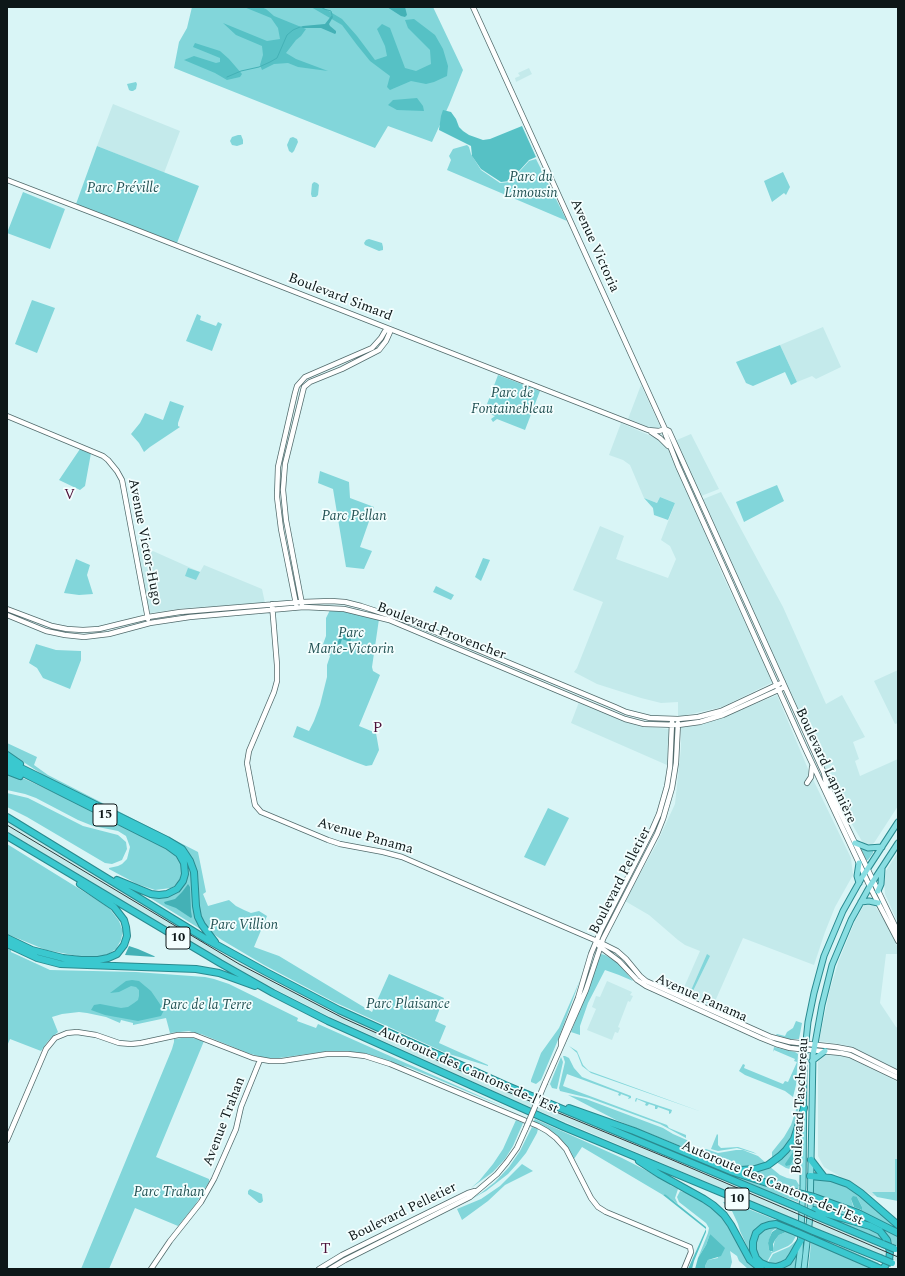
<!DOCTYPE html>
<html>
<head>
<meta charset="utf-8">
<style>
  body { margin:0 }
  #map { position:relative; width:905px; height:1276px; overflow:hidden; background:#d9f5f6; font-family:Spectral,serif }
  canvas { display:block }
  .frame { position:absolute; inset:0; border:8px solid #0d1718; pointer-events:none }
</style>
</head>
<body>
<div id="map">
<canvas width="905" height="1276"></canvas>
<div class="frame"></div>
</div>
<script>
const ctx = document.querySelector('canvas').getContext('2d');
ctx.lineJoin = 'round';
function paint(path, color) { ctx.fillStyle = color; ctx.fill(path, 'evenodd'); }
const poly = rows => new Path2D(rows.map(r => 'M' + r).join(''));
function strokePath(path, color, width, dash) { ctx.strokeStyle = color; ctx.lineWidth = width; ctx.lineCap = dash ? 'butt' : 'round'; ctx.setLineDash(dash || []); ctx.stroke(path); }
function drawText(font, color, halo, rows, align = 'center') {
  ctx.font = font + ' Spectral,serif'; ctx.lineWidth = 3.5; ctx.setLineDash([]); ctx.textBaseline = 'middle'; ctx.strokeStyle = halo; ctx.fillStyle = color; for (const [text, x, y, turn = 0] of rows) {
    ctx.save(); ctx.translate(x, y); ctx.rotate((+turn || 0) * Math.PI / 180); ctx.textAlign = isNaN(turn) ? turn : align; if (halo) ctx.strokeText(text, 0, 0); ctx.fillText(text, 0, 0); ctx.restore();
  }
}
const built = poly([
  [529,68,532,74,516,82,515,78,520,76,518,73],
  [113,104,180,131,164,173,97,146],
  [823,327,841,367,816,379,812,376,797,382,780,345],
  [641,385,660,426,660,428,651,428,628,419],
  [621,423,660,440,665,445,691,434,719,489,691,500,723,576,773,682,722,707,678,717,678,702,661,703,641,698,597,684,574,672,577,668,603,602,573,590,600,526,624,536,616,559,668,578,676,559,670,546,661,540,675,503,660,497,657,503,644,498,630,465,623,460,609,455],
  [721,492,783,607,826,704,842,695,865,737,853,742,859,759,855,761,860,776,898,759,898,806,874,843,871,845,863,843,849,819,800,717,701,500],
  [135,543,200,572,204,565,262,589,265,603,186,608,150,613],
  [898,670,898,723,895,724,874,681],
  [777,695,808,769,851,858,853,875,835,907,825,932,814,965,743,938,713,1006,682,992,700,951,685,945,678,940,649,915,625,901,656,845,675,804,681,748,681,727,699,725,728,715],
  [579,702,623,721,639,726,669,729,667,765,571,723],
  [7,821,217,949,262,974,328,1008,502,1088,826,1224,884,1249,884,1250,898,1255,898,1262,883,1255,882,1256,716,1186,518,1102,328,1016,273,988,225,962,7,832],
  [898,852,898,923,885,894,884,881,886,871],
  [870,904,875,906,886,923,898,948,898,954,886,954,880,1003,896,1027,898,1028,898,1070,856,1049,845,1045,819,1041,830,989,839,960,855,921,864,905],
  [607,981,632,992,630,995,633,996,630,1002,628,1001,618,1027,620,1028,618,1033,615,1032,612,1040,587,1030,596,1009,592,1007,596,996,600,997],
  [828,1053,850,1058,898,1082,898,1176,895,1192,873,1196,824,1167,818,1156,818,1062,819,1058,825,1054]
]);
const green = poly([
  [192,7,433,7,463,70,449,105,432,142,388,126,375,148,174,68,179,42,187,28],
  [136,82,137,84,136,89,133,91,131,91,129,90,127,84],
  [238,135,241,135,243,140,243,144,237,146,232,145,230,141,232,137],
  [293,137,297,139,298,142,294,151,292,153,289,151,287,145,290,138],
  [467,145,469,147,471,154,481,170,500,183,510,182,529,161,536,159,567,221,447,170,451,160,449,156,453,149],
  [97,146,199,186,177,243,76,204],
  [783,172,790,187,786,195,784,193,772,202,764,181],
  [314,182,317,183,319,185,318,195,316,197,312,197,311,194,312,184],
  [23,192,65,209,50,249,7,233],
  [369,239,382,243,383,247,383,250,379,251,365,245,364,243,366,240],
  [32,300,55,308,37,353,15,344],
  [197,314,201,316,200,320,216,326,218,322,222,324,212,351,186,341],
  [780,345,797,382,791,385,785,372,753,386,746,383,736,362],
  [498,375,540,391,525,430,497,419,493,422,491,419,495,416,484,412],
  [170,401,184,406,178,423,178,426,180,427,150,447,144,452,139,443,131,434,140,423,145,413,163,420],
  [80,449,91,453,85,486,80,490,59,480],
  [320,471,349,482,350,498,374,507,360,547,372,551,364,569,346,567,333,489,318,483],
  [777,485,784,501,744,522,736,502],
  [660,497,675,503,668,520,654,515,653,508,644,498,657,503],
  [483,558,490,560,481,581,475,577],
  [76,559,90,565,87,575,93,594,79,595,64,593],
  [188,568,200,572,196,580,185,576],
  [436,586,454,595,451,600,433,592],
  [331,608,379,619,372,667,373,671,380,675,359,726,376,733,379,750,372,765,366,766,355,762,293,737,297,726,309,731,314,721,320,705,327,677,327,665,330,656,322,647,326,636,326,618],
  [36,644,56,650,81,651,81,660,70,689,43,678,37,668,29,663],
  [7,743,37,757,34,765,48,775,198,852,206,892,203,894,208,906,229,900,236,906,244,910,251,913,259,911,267,916,254,947,279,956,372,1012,389,974,444,998,435,1021,446,1026,439,1043,488,1065,488,1066,446,1053,334,1002,264,965,222,940,212,933,205,925,200,917,192,858,179,844,43,775,7,751],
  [7,774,25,779,72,801,167,849,176,855,180,861,182,870,180,879,174,886,171,888,155,890,137,884,109,869,109,868,118,866,122,864,127,859,130,847,126,836,118,831,93,826,78,820,36,798,25,794,7,790],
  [7,793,28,798,83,826,118,835,126,842,127,849,122,860,112,864,105,863,27,817,7,807],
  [548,808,569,818,545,866,524,857],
  [7,844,99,901,110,909,119,921,123,931,121,940,116,949,108,954,101,956,78,956,46,950,7,934],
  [860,847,873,850,873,853,868,860,866,860],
  [184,857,191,866,202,930,147,896,148,894,155,896,183,885],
  [7,948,11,950,11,952,50,970,136,972,205,977,214,979,229,984,298,1018,297,1021,316,1028,318,1024,509,1109,408,1067,403,1066,479,1099,391,1062,371,1055,354,1052,329,1051,279,1058,265,1058,248,1053,201,1034,192,1033,192,1032,189,1031,170,1033,166,1018,133,1025,133,1023,121,1020,120,1023,106,1017,87,1013,79,1012,62,1014,52,1017,58,1032,48,1041,41,1051,10,1039,7,1046],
  [601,954,605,955,618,963,633,981,619,975,605,970,588,1003,580,1026,580,1035,571,1032,587,992,599,955],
  [707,954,710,956,690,997,688,997,681,994,683,993,689,995],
  [580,980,558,1040,541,1080,536,1084,531,1082,531,1080,541,1053,559,1028],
  [796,1021,802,1023,799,1039,789,1039,776,1035,777,1034,785,1036,787,1032,793,1028],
  [189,1037,204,1041,156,1157,209,1179,209,1182,195,1205,178,1226,135,1208,109,1269,81,1269,172,1049,174,1042,174,1039],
  [569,1046,577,1051,583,1065,589,1071,702,1112,591,1073,582,1066,577,1053],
  [774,1047,795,1052,798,1054,796,1085,793,1097,785,1091,745,1075,739,1071,743,1064,745,1065,744,1068,783,1084,785,1081,788,1082,797,1062,794,1061,795,1059,774,1050,773,1052],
  [563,1056,565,1056,569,1058,574,1068,582,1077,631,1096,631,1098,628,1099,629,1097,621,1094,620,1096,618,1095,619,1093,567,1074,563,1086,667,1125,669,1128,686,1135,686,1138,660,1124,589,1098,560,1091,559,1088,565,1062],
  [561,1057,563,1062,557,1089,552,1088,550,1084],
  [799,1090,798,1115,792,1136,785,1148,772,1158,772,1152,784,1137,791,1125,798,1104,798,1100,797,1098],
  [568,1095,586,1099,663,1128,673,1134,689,1141,693,1151,616,1120],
  [636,1098,672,1110,671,1113,669,1114,669,1111,658,1107,657,1109,655,1109,655,1106,649,1104,647,1106,645,1105,646,1103,637,1099,636,1102,635,1101],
  [535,1119,622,1158,671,1183,670,1185,678,1189,675,1198,678,1204,667,1196,665,1194,663,1195,582,1147,574,1159,563,1142,552,1132,533,1122],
  [516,1120,523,1123,513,1146,505,1159,493,1172,471,1188,479,1181,493,1164,503,1149],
  [532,1127,538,1129,537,1133,526,1153,517,1164,508,1174,486,1191,468,1201,481,1193,495,1182,509,1167,520,1151],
  [800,1127,800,1167,799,1170,797,1171,786,1168,776,1162],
  [717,1134,718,1135,718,1145,721,1148,738,1147,753,1152,765,1158,757,1154,737,1148,718,1151,711,1149],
  [706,1149,718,1153,736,1150,743,1150,758,1156,766,1163,746,1167,736,1167,715,1161,697,1153],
  [895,1159,898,1159,898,1201,877,1197,872,1192,895,1192],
  [697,1160,798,1195,798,1202,770,1192,697,1161],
  [522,1164,533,1171,505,1185,488,1201,462,1220,457,1209,481,1199,500,1186],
  [769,1166,780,1175,787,1178,796,1180,799,1185,798,1190,740,1173],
  [814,1179,829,1180,850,1187,898,1227,898,1231,874,1218,852,1208,813,1194],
  [857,1197,862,1207,861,1210,854,1207,853,1206,851,1199],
  [250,1189,262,1194,263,1201,261,1203,259,1203,248,1194,248,1191],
  [680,1191,694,1195,709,1205,716,1211,722,1218,732,1232,746,1260,755,1269,748,1269,739,1261,737,1256,730,1251,732,1262,730,1269,706,1269,705,1266,708,1260,718,1258,710,1234,706,1245,698,1258,708,1233,709,1228,706,1223,679,1202,677,1197],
  [814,1200,851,1211,898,1235,898,1246,893,1244,886,1233,877,1226,814,1207],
  [723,1202,731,1202,796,1228,796,1231,782,1224,758,1229,752,1257,740,1231,738,1224,732,1211,734,1210,731,1203,726,1203,727,1208],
  [829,1217,874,1229,886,1241,829,1218],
  [774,1226,796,1234,796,1236,792,1243,788,1246,772,1253,766,1264,760,1260,754,1248,758,1235,764,1228],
  [777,1228,786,1232,779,1235,775,1240,772,1252,769,1250,768,1243,772,1231],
  [796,1241,792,1254,784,1262,774,1265,767,1264,773,1254,789,1247],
  [811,1241,875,1269,808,1269,810,1254],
  [838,1246,842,1247,879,1263,877,1265,847,1252],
  [795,1256,797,1256,795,1269,774,1269]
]);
const forest = poly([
  [244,7,261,7,266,9,274,16,306,29,301,36,296,40,286,53,296,59,328,71,298,67,288,63,274,64,262,70,260,65,263,55,262,46,236,35,223,23,267,41,280,39,278,28,271,18],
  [311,7,322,7,342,19,357,36,375,60,387,56,385,46,377,29,382,24,390,28,405,68,416,71,431,64,430,50,408,28,405,20,414,19,435,35,443,49,448,66,447,76,434,82,426,84,411,81,390,90,387,87,390,76,370,61,357,45,342,25],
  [195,43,220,51,229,59,242,74,240,77,227,80,215,73,184,60,194,56,216,63,220,62,220,58,193,47],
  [417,98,423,106,424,111,397,110,388,105,393,100],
  [443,110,451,112,456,119,459,127,463,131,469,135,483,140,490,139,522,126,536,157,529,160,510,181,501,182,481,169,472,156,471,146,439,130,441,116],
  [132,980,139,981,151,991,164,1010,161,1016,138,1021,105,1015,91,1010,94,1005,100,1004,121,1008,128,1007,134,1003,138,1000,139,996,139,990,136,987,131,986,119,992,110,993,126,981],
  [793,1152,795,1153,794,1159,790,1165,786,1166,785,1164],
  [665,1194,706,1227,706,1232,694,1261,692,1269,688,1269,706,1229,663,1195],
  [853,1196,857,1197,862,1207,862,1210,854,1207,851,1199],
  [726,1203,731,1203,736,1206,738,1209,732,1211,730,1211,727,1208],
  [778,1228,786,1232,779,1235,775,1240,773,1244,773,1251,770,1251,769,1250,768,1243,769,1239,772,1232],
  [710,1234,725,1248,721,1256,708,1260,705,1266,706,1269,695,1269,698,1258,706,1245]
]);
const water = poly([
  [387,7,405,7,407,15,405,17,401,16],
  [332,15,333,17,329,24,330,26,336,31,336,33,335,34,321,28,303,28,300,27,303,26,325,24],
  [342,632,352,637,350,642,342,639,340,645,337,644],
  [188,884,190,887,191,911,192,917,191,918,176,908,165,904,164,902,175,899,182,892],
  [129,946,138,949,154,956,155,957,125,955]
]);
const stream = poly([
  [321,7,324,9,331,11,332,15],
  [227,77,241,71,259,67,270,62,277,58,287,35,293,30,300,27]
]);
const secondary = poly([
  [473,7,665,429,665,433,678,466,804,746,872,891,898,941],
  [7,180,124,225,648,430,659,431,665,429],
  [7,416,103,456,108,460,117,471,122,480,148,619],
  [665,429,669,431,824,773,826,783,898,932],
  [651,432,660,438,668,446],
  [272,604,277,665,277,681,274,692,249,751,247,763,254,800,255,805,261,812,328,840,340,844,383,852,402,857,597,941,617,951,626,959,640,976,646,981,771,1037,790,1042,836,1047,852,1050,898,1073],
  [296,604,281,529,277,497,278,467,295,393,297,386,305,377,372,348,381,338,385,331,389,329],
  [302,604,286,520,283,490,285,464,303,391,304,387,310,382,342,369,379,350,386,341,390,332,389,329],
  [7,609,52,626,67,629,83,630,99,629,148,617,180,612,302,602,331,601,345,602,361,606,416,624,615,707,626,712,650,718,678,719,698,717,721,711,783,682],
  [7,615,46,631,65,635,84,637,109,634,150,623,190,617,304,607,344,609,389,620,625,719,644,724,678,725,700,722,723,715,785,687],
  [807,783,811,777,812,767],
  [599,946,619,961,637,980,646,986,761,1038,776,1044,790,1048,841,1053,850,1055,898,1078],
  [561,1046,561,1040,578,998,591,954,601,930,652,830,659,814,667,786,670,767,672,722],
  [545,1083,586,990,603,939,657,834,663,819,672,788,676,763,678,723],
  [7,1140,46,1049,55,1038,67,1033,77,1032,96,1035,119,1043,131,1044,141,1043,178,1035,194,1035,253,1058,270,1061,282,1061,327,1054,348,1054,365,1056,390,1064,538,1126,547,1131,556,1138,566,1149,591,1198,598,1207,606,1212,690,1247,691,1252,684,1269],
  [151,1269,170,1241,201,1202,214,1179,236,1129,241,1107,260,1060],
  [319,1269,342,1255,413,1220,468,1193,475,1191],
  [330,1269,345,1260,470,1197,497,1174,507,1162,517,1148,526,1128]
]);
const primary = poly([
  [855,843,868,848,882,847],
  [859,883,857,876,859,863],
  [878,891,881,884,882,869],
  [861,902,869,901,878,903],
  [812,1061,825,1051],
  [798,1269,800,1253,803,1186,804,1060,808,1022,814,993,824,956,843,911,861,879,898,822],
  [804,1269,810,1216,813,1055,822,1005,832,965,851,920,870,886,898,843]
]);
const highway = poly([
  [7,755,20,764],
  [7,761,167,840,182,849,190,861,194,872,196,906,198,917,202,925,215,942],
  [7,765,168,846,179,854,184,863,185,874,183,881,177,889,167,894,159,895,151,894,117,880],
  [7,771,20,776],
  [7,817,206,939,266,972,339,1010,505,1085,797,1207],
  [7,836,220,963,273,993,328,1021,564,1127,797,1224],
  [7,938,32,950,63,958,81,960,98,960,108,958,117,954,124,945,127,936,126,927,124,920,114,907,80,884],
  [7,944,37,958,60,964,196,969,219,973,255,986],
  [569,1108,634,1131,733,1172,798,1193],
  [811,1160,824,1177],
  [639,1161,659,1174,704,1199,713,1205,724,1215,731,1225,750,1260,761,1269],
  [730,1168,741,1170,755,1169,768,1165,780,1156,786,1150,794,1139,804,1108],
  [810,1176,831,1178,848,1184,861,1193,898,1225],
  [814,1197,858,1213,898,1233],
  [814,1210,870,1226,880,1231,887,1240,890,1252,889,1260,883,1269],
  [814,1215,883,1244],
  [813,1231,880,1258],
  [796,1232,776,1224,769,1225,763,1227,756,1233,753,1242,753,1250,756,1258,761,1263,768,1266,776,1267,782,1265,788,1262,792,1256,801,1240],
  [812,1239,881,1269]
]);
const tram = poly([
  [7,825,239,964,343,1018,508,1092,670,1159,898,1257]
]);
const secondaryBridge = poly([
  [526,1128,545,1083]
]);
const highwayBridge = poly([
  [798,1193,814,1197],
  [797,1207,814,1215],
  [797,1224,813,1231],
  [796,1232,812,1239],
  [883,1244,895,1249],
  [880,1258,892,1263]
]);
const shields = [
  [105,815,24],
  [178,938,24],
  [737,1199,24]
];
const shieldNames = [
  ["15",105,815],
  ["10",178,938],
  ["10",737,1199]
];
const parkNames = [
  ["Parc du",531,178],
  ["Limousin",531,194],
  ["Parc Préville",123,189],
  ["Parc de",512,394],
  ["Fontainebleau",512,410],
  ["Parc Pellan",354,517],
  ["Parc",351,634],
  ["Marie-Victorin",351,650],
  ["Parc Villion",244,926],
  ["Parc Plaisance",408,1005],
  ["Parc de la Terre",207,1006],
  ["Parc Trahan",169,1193]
];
const streetNames = [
  ["Avenue Victoria",594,246,66],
  ["Boulevard Simard",340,298,21],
  ["Avenue Victor-Hugo",144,542,79],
  ["Boulevard Provencher",441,632,21],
  ["Boulevard Lapinière",825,766,65],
  ["Avenue Panama",365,837,16],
  ["Boulevard Pelletier",621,881,-63],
  ["Avenue Panama",701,999,24],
  ["Autoroute des Cantons-de-l'Est",468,1071,24],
  ["Boulevard Taschereau",801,1106,-87],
  ["Avenue Trahan",225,1122,-69],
  ["Autoroute des Cantons-de-l'Est",772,1184,23],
  ["Boulevard Pelletier",403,1213,-26]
];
const neighbourhoodNames = [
  ["V",70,496],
  ["P",378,729],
  ["T",326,1250]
];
paint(built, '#c4eaeb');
paint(green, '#82d6da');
paint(forest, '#56c1c5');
paint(water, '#44b1b6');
strokePath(stream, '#44b1b6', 1);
strokePath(secondary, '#526b6c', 6);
strokePath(primary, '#2a8a8f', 7);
strokePath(highway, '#2a8a8f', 8);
strokePath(secondary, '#fff', 4.5);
strokePath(primary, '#89dee2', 5);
strokePath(highway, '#3ac8cf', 6);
strokePath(tram, '#2f3c3d', 1);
strokePath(secondaryBridge, '#526b6c', 6, []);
strokePath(highwayBridge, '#2a8a8f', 8, []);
strokePath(secondaryBridge, '#fff', 4.5);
strokePath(highwayBridge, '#3ac8cf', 6);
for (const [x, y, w] of shields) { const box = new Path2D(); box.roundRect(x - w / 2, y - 11, w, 22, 3); ctx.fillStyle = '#f3fefe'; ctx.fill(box); strokePath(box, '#0d1718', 1); }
drawText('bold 13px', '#0d1718', null, shieldNames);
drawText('italic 14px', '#245355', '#f3fefe', parkNames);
drawText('14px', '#0d1718', '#f3fefe', streetNames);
ctx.letterSpacing = '1px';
drawText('15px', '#4e123a', '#f3fefe', neighbourhoodNames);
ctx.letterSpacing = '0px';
</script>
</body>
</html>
